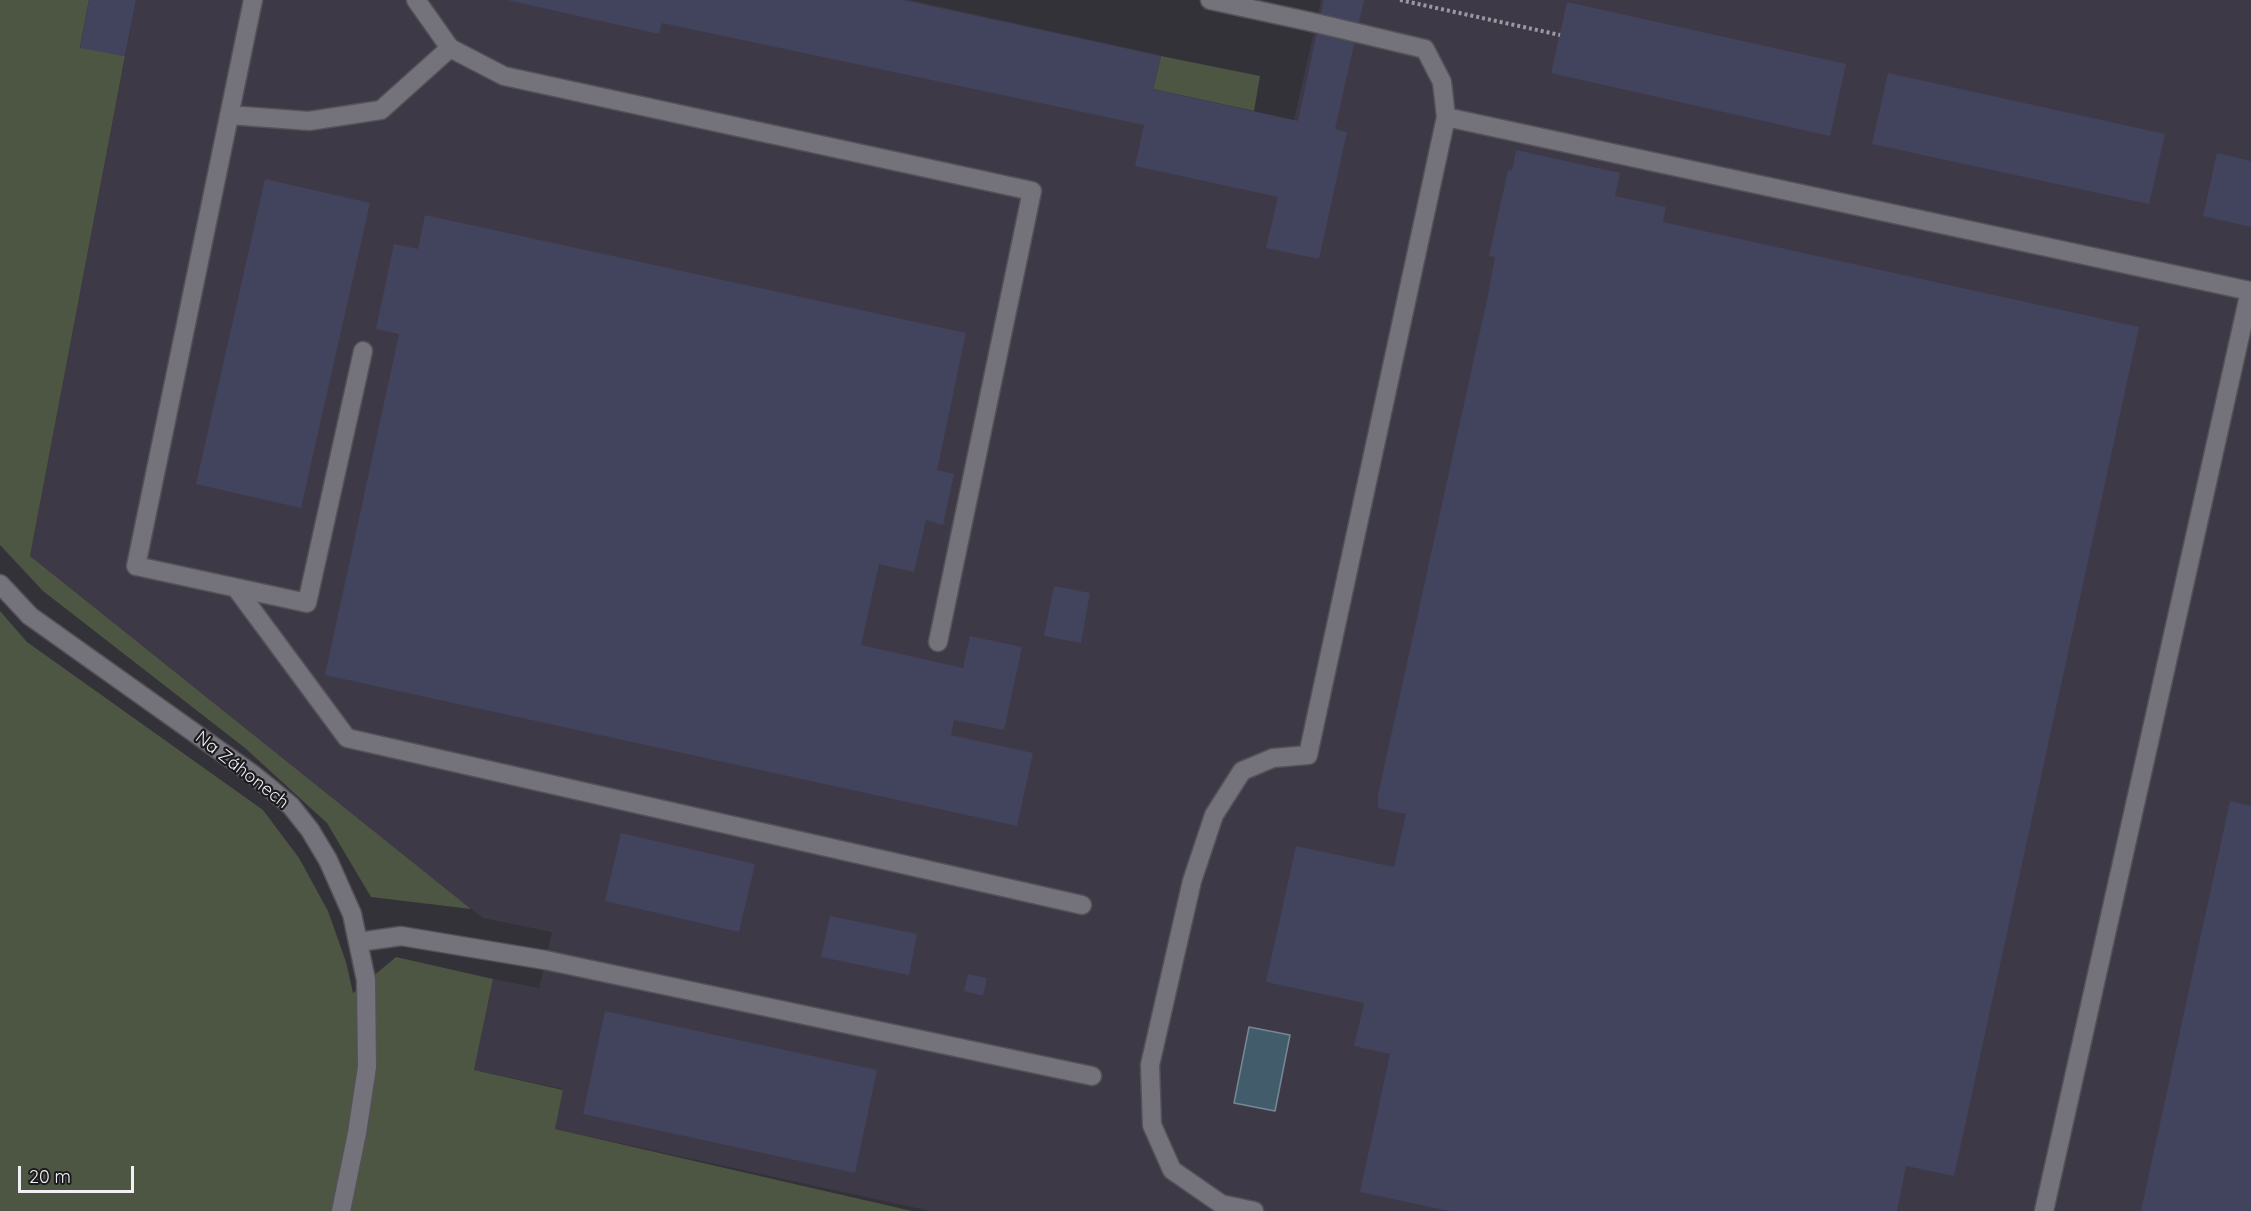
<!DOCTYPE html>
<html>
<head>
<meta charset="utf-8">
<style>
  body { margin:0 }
  #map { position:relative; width:2251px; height:1211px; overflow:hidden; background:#343239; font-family:Quicksand,sans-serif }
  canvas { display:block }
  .scale { position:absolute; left:18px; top:1166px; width:116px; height:27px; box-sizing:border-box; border:3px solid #f2f0f5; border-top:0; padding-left:8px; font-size:18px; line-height:21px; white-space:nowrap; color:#f2f0f5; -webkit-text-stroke:4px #1b1a1d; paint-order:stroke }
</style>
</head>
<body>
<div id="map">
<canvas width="2251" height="1211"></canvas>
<div class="scale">20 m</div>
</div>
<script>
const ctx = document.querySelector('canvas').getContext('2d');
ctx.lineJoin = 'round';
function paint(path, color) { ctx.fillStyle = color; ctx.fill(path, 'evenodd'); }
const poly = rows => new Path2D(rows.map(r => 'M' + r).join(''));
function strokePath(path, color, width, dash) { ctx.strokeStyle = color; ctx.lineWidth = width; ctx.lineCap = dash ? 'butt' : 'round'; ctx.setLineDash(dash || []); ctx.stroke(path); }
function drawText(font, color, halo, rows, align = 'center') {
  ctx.font = font + ' Quicksand,sans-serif'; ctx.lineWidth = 4.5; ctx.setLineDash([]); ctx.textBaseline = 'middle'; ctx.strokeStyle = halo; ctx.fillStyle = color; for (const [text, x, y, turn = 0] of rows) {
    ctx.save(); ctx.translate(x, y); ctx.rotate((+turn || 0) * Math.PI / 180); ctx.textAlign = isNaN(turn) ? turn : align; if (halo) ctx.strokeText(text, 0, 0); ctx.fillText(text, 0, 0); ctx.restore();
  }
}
const built = poly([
  [136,0,910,0,1159,55,1152,93,1294,120,1321,0,2251,0,2251,1211,930,1211,555,1129,563,1089,474,1070,493,979,539,988,552,932,483,918,330,800,30,556]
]);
const green = poly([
  [0,0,89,0,80,47,125,56,30,556,471,909,371,897,327,823,245,748,43,591,0,545],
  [1161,56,1260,76,1254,111,1153,89],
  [0,611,27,642,263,810,299,858,328,911,346,962,353,993,396,957,493,979,474,1070,563,1090,555,1129,912,1211,0,1211]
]);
const water = poly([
  [1249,1027,1290,1035,1275,1111,1234,1103,1249,1027]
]);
const building = poly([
  [89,0,136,0,125,56,80,48],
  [507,0,903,0,1161,56,1153,89,1298,121,1324,0,1364,0,1335,129,1347,132,1319,259,1266,248,1278,197,1135,166,1144,125,662,23,659,34],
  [1567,2,1846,64,1830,136,1551,73],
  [1888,73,2165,134,2149,204,1872,144],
  [1516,150,1620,173,1615,196,1666,207,1663,222,2139,327,1954,1176,1906,1166,1897,1211,1449,1211,1360,1192,1390,1054,1354,1046,1364,1003,1266,982,1296,846,1394,867,1406,814,1378,808,1378,795,1488,295,1495,257,1489,256,1508,170,1512,171],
  [2217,153,2251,161,2251,227,2203,216],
  [265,179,370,203,301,508,196,484],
  [425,215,966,333,937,470,954,474,943,525,926,520,914,572,879,564,861,645,963,668,970,636,1022,647,1004,730,954,720,951,735,1033,753,1017,826,325,675,399,334,376,329,394,244,418,249],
  [1054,586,1090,593,1081,643,1044,636],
  [2230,801,2251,806,2251,1211,2141,1211],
  [621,833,755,864,739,932,605,901],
  [830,916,917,934,909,975,821,957],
  [968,974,987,978,983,996,964,991],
  [605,1011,877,1070,855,1173,583,1114]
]);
const path = poly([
  [1400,0,1560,35]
]);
const service = poly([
  [253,0,136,566,307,603,363,351],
  [416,0,450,48,504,76,1032,191,938,642],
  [1210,0,1316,23,1425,49,1442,82,1446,117,1308,755,1273,758,1242,771,1214,815,1192,881,1150,1065,1152,1125,1172,1170,1221,1204,1254,1211],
  [229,115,309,121,381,110,450,48],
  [1446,117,2250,291,2044,1211],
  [236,588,347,738,1082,905],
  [359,942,401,936,545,960,1092,1076]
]);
const minor = poly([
  [0,584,30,616,251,773,272,790,291,806,310,830,328,860,352,914,366,980,367,1067,357,1133,341,1211]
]);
const streetNames = [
  ["Na Záhonech",242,770,38]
];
paint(built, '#3e3946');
paint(green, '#4d5543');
paint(water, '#425c6c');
strokePath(water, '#778895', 1.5);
paint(building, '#42435c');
strokePath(service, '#545257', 21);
strokePath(minor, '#545257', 21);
strokePath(path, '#9b999f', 4, [3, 3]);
strokePath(service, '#74727a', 18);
strokePath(minor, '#74727a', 18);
drawText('18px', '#f2f0f5', '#1b1a1d', streetNames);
</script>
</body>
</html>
